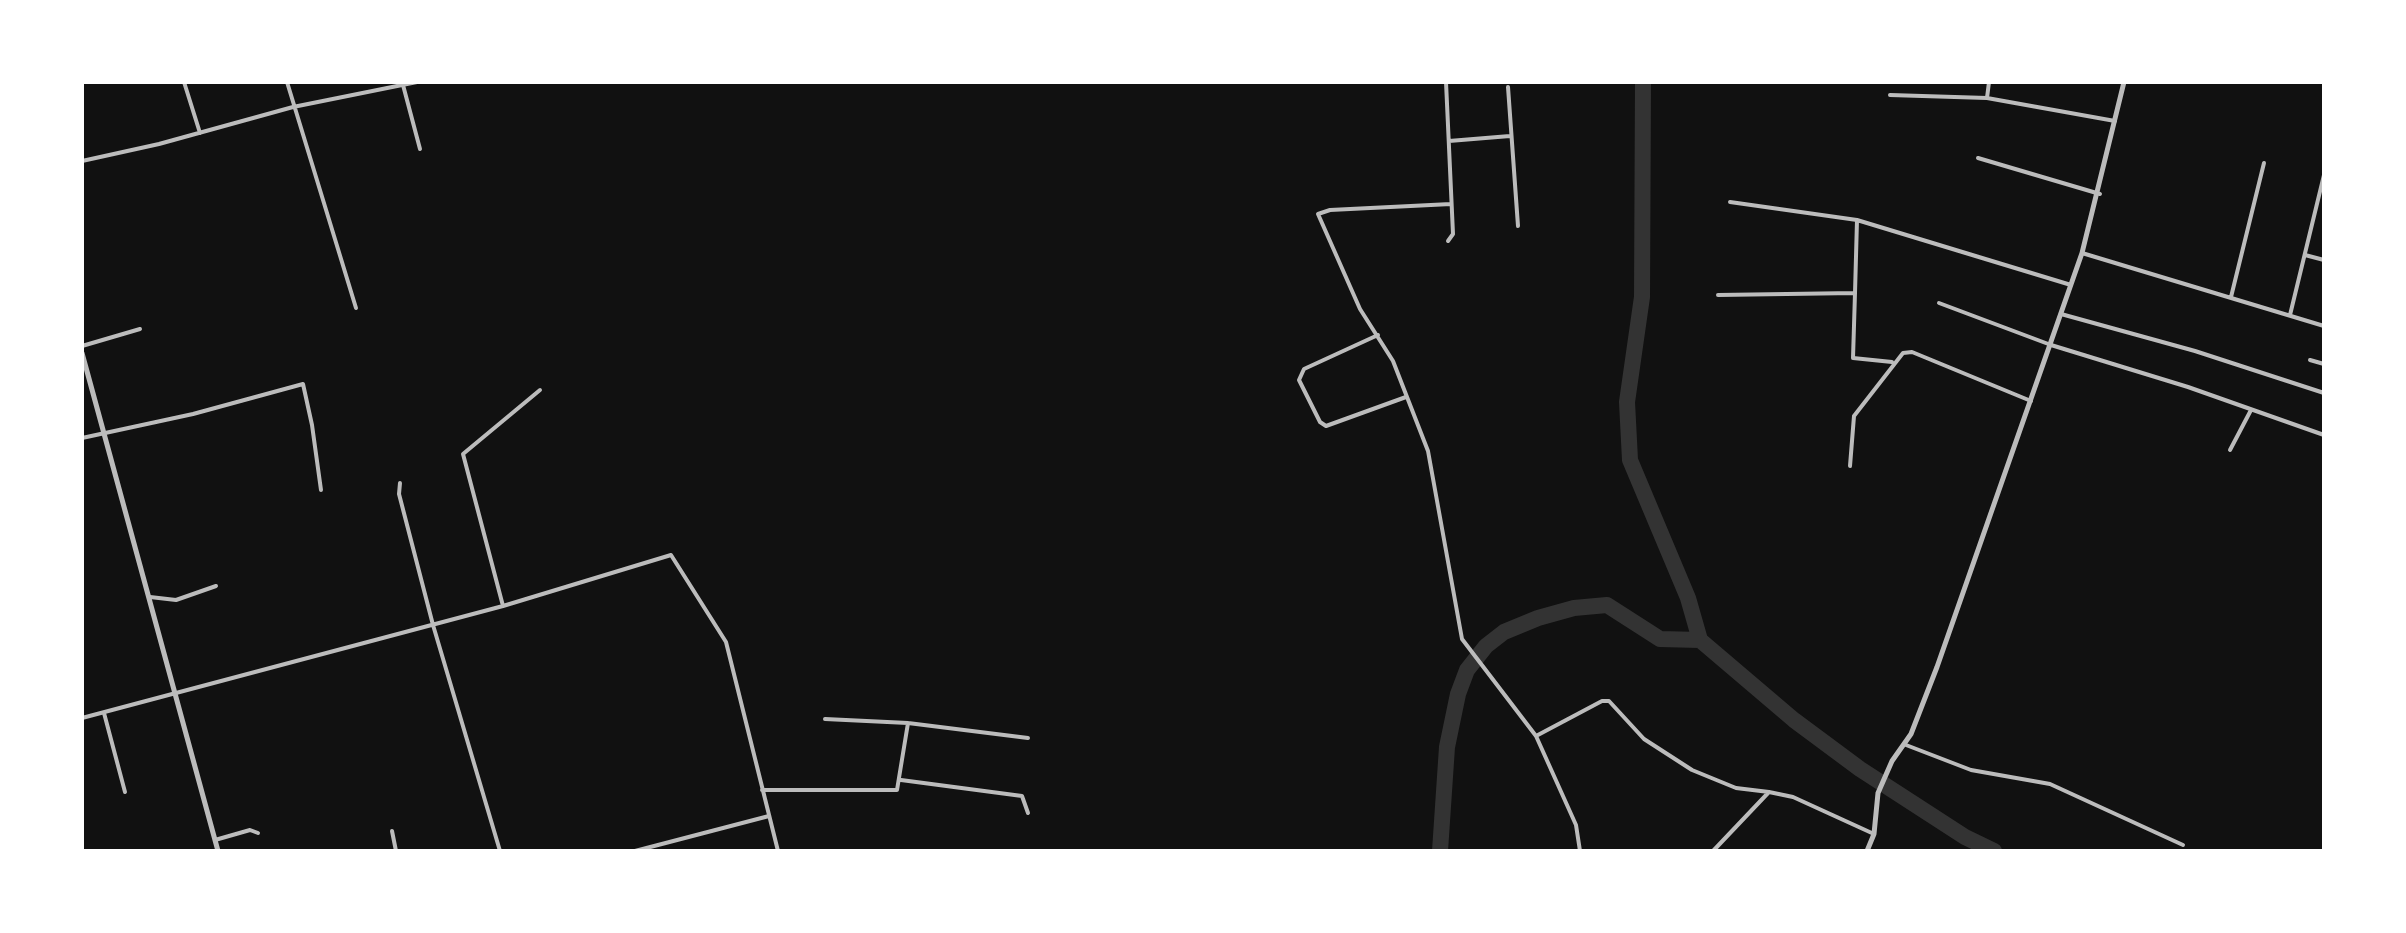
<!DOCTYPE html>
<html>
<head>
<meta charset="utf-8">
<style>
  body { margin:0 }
  #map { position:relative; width:2406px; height:933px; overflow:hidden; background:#111; font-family:"Exo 2",sans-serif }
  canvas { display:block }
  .frame { position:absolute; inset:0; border:84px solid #fff; pointer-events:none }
</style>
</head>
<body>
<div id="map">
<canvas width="2406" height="933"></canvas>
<div class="frame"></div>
</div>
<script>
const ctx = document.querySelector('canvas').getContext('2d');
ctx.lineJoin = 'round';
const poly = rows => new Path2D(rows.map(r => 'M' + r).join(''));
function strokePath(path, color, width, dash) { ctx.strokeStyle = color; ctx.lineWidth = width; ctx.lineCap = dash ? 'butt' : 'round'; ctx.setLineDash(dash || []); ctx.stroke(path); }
const river = poly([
  [1643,82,1642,297,1627,402,1630,460,1688,598,1700,640,1794,720,1860,769,1965,837,1994,851],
  [1440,851,1447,747,1458,694,1467,670,1486,646,1504,632,1538,618,1574,608,1607,605,1660,639,1700,640]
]);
const minor = poly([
  [184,82,200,133],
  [287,82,356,308],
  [1446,82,1453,234,1448,241],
  [1989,82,1987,98,2115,121],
  [403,85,420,149],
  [1508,87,1518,226],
  [1890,95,1987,98],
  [1449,141,1510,136],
  [1978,158,2100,194],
  [82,161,159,144,293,107,417,82],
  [1730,202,1857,220,2071,285],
  [1451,204,1330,210,1318,214,1360,309,1393,361,1428,451,1462,639,1536,736,1576,825,1580,851],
  [2082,253,2324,326],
  [2305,255,2324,260],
  [1855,293,1853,358,1892,362],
  [1718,295,1855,293,1857,220],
  [2231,297,2264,163],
  [1939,303,2051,345,2188,387,2324,435],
  [2061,314,2195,351,2324,393],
  [2290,315,2324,175],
  [1378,335,1304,369,1299,380,1320,422,1326,426,1406,397],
  [82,346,140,329],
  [2310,360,2324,364],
  [82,438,193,414,303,384,312,425,321,490],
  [2230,450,2251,410],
  [1850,466,1854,416,1903,353,1912,352,2031,401],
  [400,483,399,494,433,625,500,851],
  [150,597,176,600,216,586],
  [503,606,463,454,540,390],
  [104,713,125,792],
  [82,718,503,606,671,555,726,642,778,851],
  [908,723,1028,738],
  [1536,736,1602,701,1609,701,1644,739,1692,770,1736,788,1769,792],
  [1906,745,1971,770,2050,784,2183,845],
  [901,780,1022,796,1028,813],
  [762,790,897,790,908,723,825,719],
  [392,831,396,851],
  [215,840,250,830,258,833],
  [635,851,769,816],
  [1713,851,1769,792,1793,797,1874,834]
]);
const tertiary = poly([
  [82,353,218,851],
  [1867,851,1874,834,1878,793,1892,761,1911,734,1937,667,2082,253,2124,82]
]);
strokePath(river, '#333', 16);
strokePath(minor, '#bcbcbc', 4);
strokePath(tertiary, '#bcbcbc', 5);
</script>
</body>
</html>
